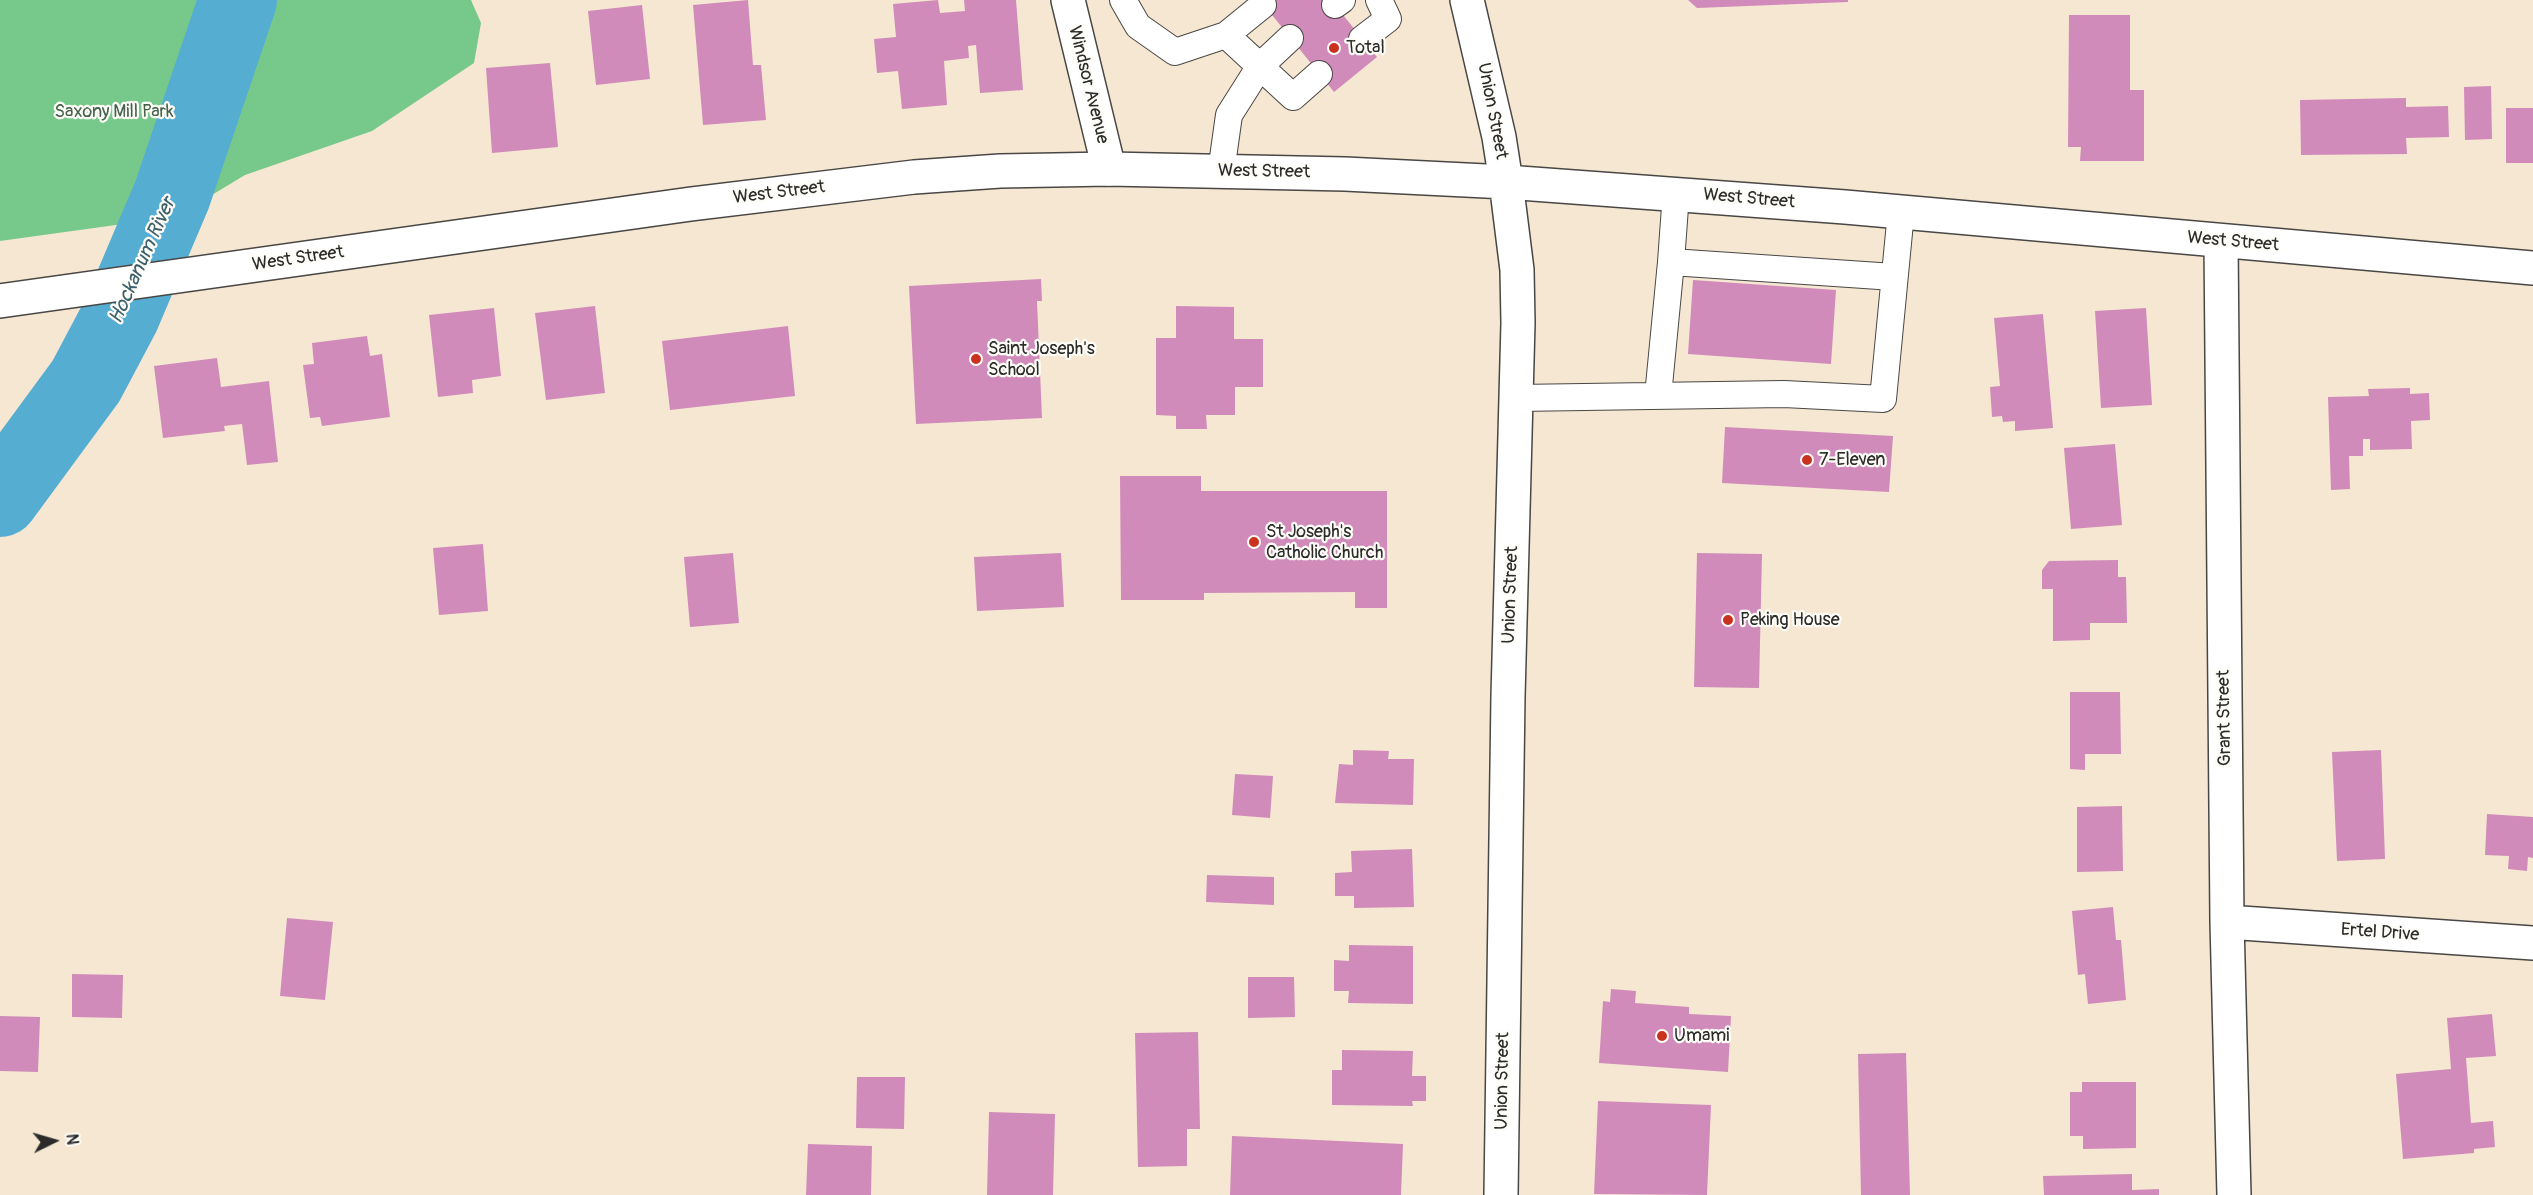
<!DOCTYPE html>
<html>
<head>
<meta charset="utf-8">
<style>
  body { margin:0 }
  #map { position:relative; width:2533px; height:1195px; overflow:hidden; background:#f6e7d2; font-family:Pangolin,sans-serif }
  canvas { display:block }
  .north { position:absolute; left:24px; top:1111px; width:60px; height:60px; -webkit-text-stroke:4px #fdfcf7; paint-order:stroke; rotate:85deg; font-size:16px; font-weight:700; line-height:24px; text-align:center; color:#2b2b2b }
  .north::after { content:''; display:block; margin:auto; width:21px; height:27px; background:#2b2b2b; clip-path:polygon(50% 0,100% 100%,50% 72%,0 100%) }
</style>
</head>
<body>
<div id="map">
<canvas width="2533" height="1195"></canvas>
<div class="north">N</div>
</div>
<script>
const ctx = document.querySelector('canvas').getContext('2d');
ctx.lineJoin = 'round';
function paint(path, color) { ctx.fillStyle = color; ctx.fill(path, 'evenodd'); }
const poly = rows => new Path2D(rows.map(r => 'M' + r).join(''));
function strokePath(path, color, width, dash) { ctx.strokeStyle = color; ctx.lineWidth = width; ctx.lineCap = dash ? 'butt' : 'round'; ctx.setLineDash(dash || []); ctx.stroke(path); }
function drawText(font, color, halo, rows, align = 'center') {
  ctx.font = font + ' Pangolin,sans-serif'; ctx.lineWidth = 4.5; ctx.setLineDash([]); ctx.textBaseline = 'middle'; ctx.strokeStyle = halo; ctx.fillStyle = color; for (const [text, x, y, turn = 0] of rows) {
    ctx.save(); ctx.translate(x, y); ctx.rotate((+turn || 0) * Math.PI / 180); ctx.textAlign = isNaN(turn) ? turn : align; if (halo) ctx.strokeText(text, 0, 0); ctx.fillText(text, 0, 0); ctx.restore();
  }
}
const green = poly([
  [0,0,471,0,481,23,474,63,372,131,245,175,192,207,188,215,0,241]
]);
const river = poly([
  [0,498,86,381,121,315,172,195,238,0]
]);
const building = poly([
  [748,0,753,65,761,65,766,120,703,125,693,5],
  [938,0,940,13,965,11,964,0,1016,0,1023,90,980,93,976,45,968,46,969,58,944,61,947,105,902,109,898,71,877,73,874,39,896,37,893,4],
  [1260,0,1331,0,1377,57,1334,92],
  [1688,0,1848,0,1848,2,1697,8],
  [642,5,650,79,596,85,588,11],
  [2069,15,2130,15,2130,90,2144,90,2144,161,2080,161,2081,147,2068,147],
  [550,63,558,147,492,153,486,68],
  [2491,86,2492,139,2465,140,2464,87],
  [2406,98,2406,107,2448,106,2449,137,2406,138,2407,154,2301,155,2300,100],
  [2506,108,2533,108,2533,163,2506,163],
  [1041,279,1042,301,1037,301,1042,418,916,424,909,286],
  [1693,280,1836,290,1831,364,1688,354],
  [595,306,605,393,546,400,535,313],
  [1176,306,1234,307,1234,339,1263,339,1263,387,1235,387,1235,415,1206,415,1207,429,1176,429,1176,416,1156,415,1156,338,1176,338],
  [494,308,501,376,472,380,473,393,438,397,429,315],
  [2146,308,2152,405,2101,408,2095,311],
  [2043,314,2053,428,2015,431,2015,421,2003,422,2002,416,1992,417,1990,387,2000,386,1994,318],
  [788,326,795,396,670,410,662,341],
  [367,336,370,356,382,354,390,417,322,426,320,417,310,418,303,365,314,364,312,343],
  [217,358,221,387,269,381,278,462,247,465,242,424,224,426,225,431,163,438,154,366],
  [2410,388,2410,394,2429,393,2430,420,2411,421,2412,449,2370,450,2370,439,2363,439,2363,456,2349,456,2350,489,2331,490,2328,397,2369,396,2368,389],
  [1725,427,1893,436,1889,492,1722,483],
  [2115,444,2122,525,2071,529,2064,448],
  [1120,476,1201,476,1201,491,1387,491,1387,608,1355,608,1355,592,1204,593,1204,600,1121,600],
  [483,544,488,611,439,615,433,548],
  [733,553,739,623,690,627,684,557],
  [1061,553,1064,607,977,611,974,557],
  [1697,553,1762,554,1759,688,1694,687],
  [2118,560,2118,577,2126,577,2127,623,2090,623,2090,640,2053,641,2053,589,2042,589,2042,570,2049,561],
  [2070,692,2120,692,2121,754,2085,754,2085,770,2070,769],
  [1353,750,1389,751,1388,759,1414,759,1413,805,1335,803,1339,764,1353,765],
  [2381,750,2385,859,2337,861,2332,752],
  [1235,774,1273,776,1270,818,1232,815],
  [2122,806,2123,871,2077,872,2077,807],
  [2487,814,2533,817,2533,858,2528,857,2527,871,2508,869,2509,856,2485,855],
  [1412,849,1414,907,1354,908,1354,896,1335,896,1335,873,1352,872,1351,851],
  [1207,875,1274,877,1274,905,1206,902],
  [2113,907,2116,940,2121,940,2126,1000,2088,1004,2085,974,2078,975,2072,911],
  [287,918,333,922,325,1000,280,996],
  [1349,945,1413,946,1413,1004,1348,1003,1349,991,1334,991,1334,960,1349,961],
  [72,974,123,975,122,1018,72,1017],
  [1248,977,1294,977,1295,1017,1248,1018],
  [1611,989,1636,991,1635,1003,1689,1007,1689,1014,1731,1016,1728,1072,1599,1063,1603,1001,1610,1002],
  [2492,1014,2496,1056,2466,1058,2471,1123,2493,1121,2495,1147,2474,1149,2474,1153,2403,1159,2396,1074,2451,1069,2447,1018],
  [0,1016,40,1017,38,1072,0,1071],
  [1198,1032,1200,1129,1187,1129,1187,1166,1138,1167,1135,1033],
  [1342,1050,1413,1051,1412,1076,1426,1076,1426,1101,1412,1101,1413,1106,1332,1105,1332,1070,1342,1070],
  [1906,1053,1910,1195,1861,1195,1858,1054],
  [857,1077,905,1077,904,1129,856,1128],
  [2082,1082,2136,1082,2136,1148,2083,1149,2083,1136,2070,1136,2070,1092,2082,1092],
  [1598,1101,1711,1105,1707,1195,1594,1194],
  [989,1112,1055,1114,1053,1195,987,1195],
  [1232,1136,1403,1144,1401,1195,1230,1195],
  [808,1144,872,1146,871,1195,806,1195],
  [2132,1174,2132,1190,2159,1189,2159,1195,2044,1195,2043,1176]
]);
const service = poly([
  [1123,0,1138,26,1175,52,1226,35],
  [1263,5,1226,35,1293,97,1319,74],
  [1335,5,1342,0],
  [1362,39,1388,19,1379,0],
  [1221,172,1229,115,1260,66,1290,38],
  [1671,262,1676,193],
  [1658,396,1671,262,1894,277],
  [1517,398,1784,394,1883,399,1901,212]
]);
const minor = poly([
  [1068,0,1109,169],
  [2221,241,2227,922,2234,1195],
  [2227,922,2533,943]
]);
const secondary = poly([
  [0,301,691,204,914,177,1000,171,1109,169,1345,174,1506,182,1517,270,1518,323,1508,696,1501,1195]
]);
const primary = poly([
  [1467,0,1499,137,1506,182,1845,207,2533,268]
]);
const markers = [
  [1334,48,6,"#c8321e"],
  [976,359,6,"#c8321e"],
  [1807,460,6,"#c8321e"],
  [1254,542,6,"#c8321e"],
  [1728,620,6,"#c8321e"],
  [1662,1036,6,"#c8321e"]
];
const poiNames = [
  ["Total",1346,48],
  ["Saint Joseph's",988,349],
  ["School",988,370],
  ["7-Eleven",1819,460],
  ["St Joseph's",1266,532],
  ["Catholic Church",1266,553],
  ["Peking House",1740,620],
  ["Umami",1674,1036]
];
const streetNames = [
  ["Windsor Avenue",1088,85,76],
  ["Union Street",1492,111,79],
  ["West Street",1264,172,1],
  ["West Street",779,193,-7],
  ["West Street",1749,199,5],
  ["West Street",2233,242,5],
  ["West Street",298,259,-8],
  ["Union Street",1511,595,-88],
  ["Grant Street",2225,718,-91],
  ["Ertel Drive",2380,933,4],
  ["Union Street",1503,1081,-89]
];
const parkNames = [
  ["Saxony Mill Park",114,112]
];
const waterNames = [
  ["Hockanum River",143,261,-66]
];
paint(green, '#77c98b');
strokePath(river, '#55add2', 78);
paint(building, '#d08bba');
strokePath(service, '#494744', 28);
strokePath(minor, '#494744', 36);
strokePath(secondary, '#494744', 36);
strokePath(primary, '#494744', 36);
strokePath(service, '#fff', 26);
strokePath(minor, '#fff', 33);
strokePath(secondary, '#fff', 33);
strokePath(primary, '#fff', 33);
for (const [x, y, r, color] of markers) { const dot = new Path2D(); dot.arc(x, y, r, 0, 2 * Math.PI); ctx.fillStyle = color; ctx.fill(dot); strokePath(dot, '#fdfcf7', 2); }
drawText('18px', '#2b2b2b', '#fdfcf7', poiNames, 'left');
drawText('18px', '#2b2b2b', '#fdfcf7', streetNames);
drawText('18px', '#46624d', '#fdfcf7', parkNames);
drawText('italic 20px', '#3c5f6e', '#fdfcf7', waterNames);
</script>
</body>
</html>
